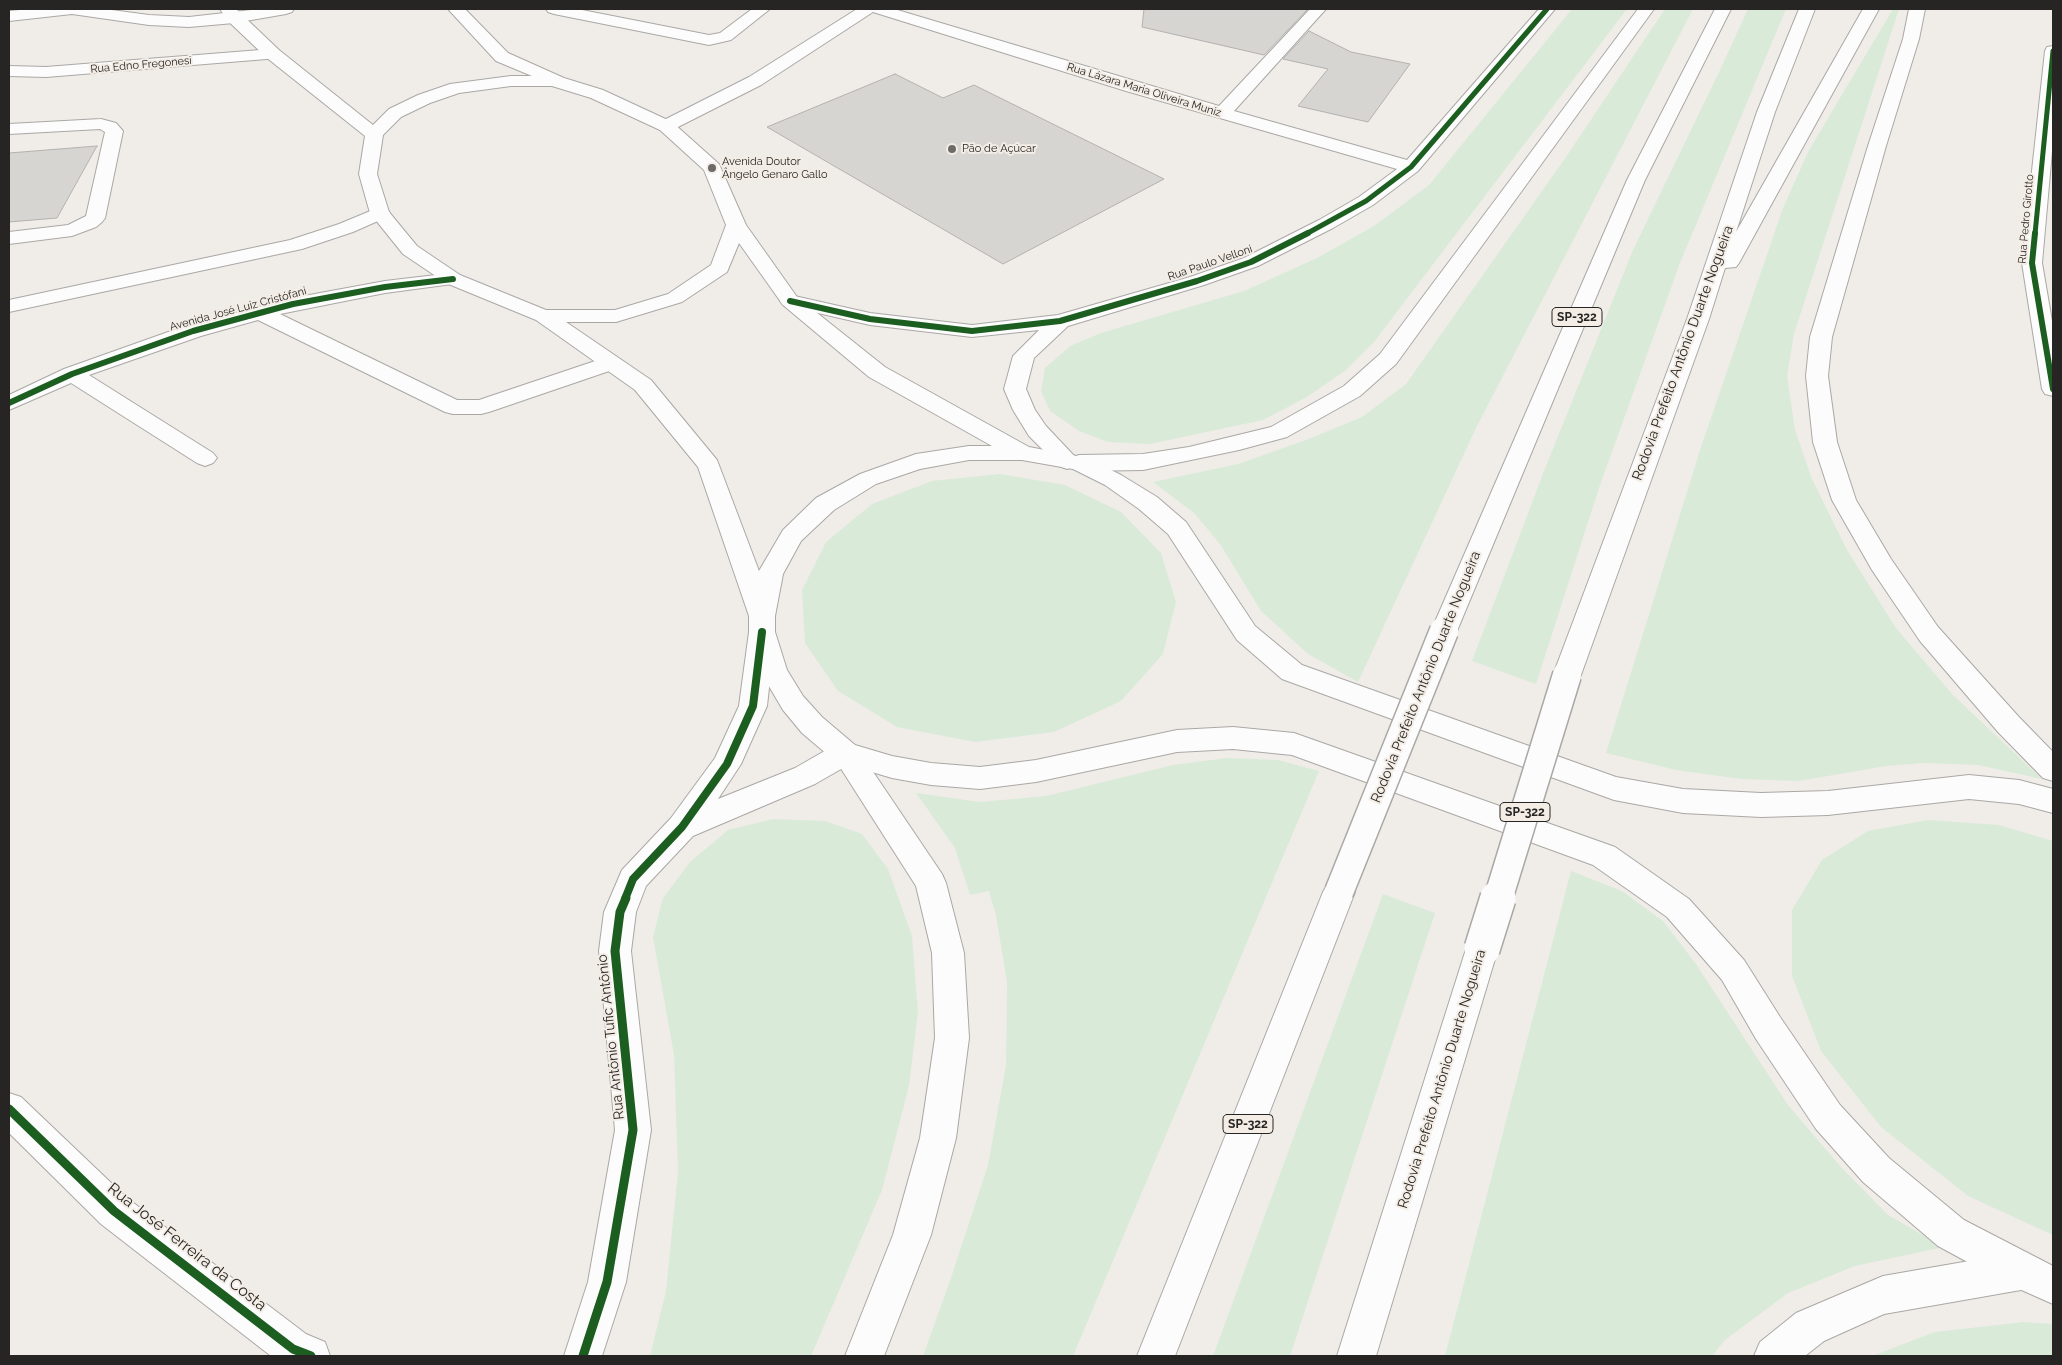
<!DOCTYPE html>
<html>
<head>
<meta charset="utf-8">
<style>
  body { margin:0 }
  #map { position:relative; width:2062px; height:1365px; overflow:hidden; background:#f0ede9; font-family:Raleway,sans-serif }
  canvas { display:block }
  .frame { position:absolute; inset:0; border:10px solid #272523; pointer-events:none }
</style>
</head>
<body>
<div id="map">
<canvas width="2062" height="1365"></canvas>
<div class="frame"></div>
</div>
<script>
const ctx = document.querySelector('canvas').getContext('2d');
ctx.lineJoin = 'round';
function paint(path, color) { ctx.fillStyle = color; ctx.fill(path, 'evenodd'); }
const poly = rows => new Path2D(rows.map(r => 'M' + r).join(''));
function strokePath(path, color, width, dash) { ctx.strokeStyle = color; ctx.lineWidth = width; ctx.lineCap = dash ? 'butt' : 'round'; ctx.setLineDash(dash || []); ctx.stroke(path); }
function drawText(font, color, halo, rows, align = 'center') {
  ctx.font = font + ' Raleway,sans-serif'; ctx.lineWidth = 4; ctx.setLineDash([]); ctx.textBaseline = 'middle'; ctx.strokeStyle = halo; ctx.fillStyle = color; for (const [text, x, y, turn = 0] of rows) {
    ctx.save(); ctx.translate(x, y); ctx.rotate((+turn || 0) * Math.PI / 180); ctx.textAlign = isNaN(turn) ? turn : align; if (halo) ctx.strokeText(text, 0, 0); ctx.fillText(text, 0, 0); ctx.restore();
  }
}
const green = poly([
  [1572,9,1627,9,1374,342,1346,370,1307,397,1263,420,1150,444,1108,442,1079,431,1050,411,1041,391,1045,368,1070,346,1101,333,1244,291,1317,258,1374,226,1429,185],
  [1665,9,1693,9,1476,428,1358,682,1308,654,1261,611,1220,544,1194,513,1153,482,1238,464,1306,440,1362,417,1406,384,1566,157],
  [1748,9,1786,9,1680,263,1599,488,1536,684,1472,661,1544,471,1633,250,1719,72],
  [1893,9,1899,9,1794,334,1787,376,1795,430,1812,479,1847,550,1896,628,1952,694,2042,779,1978,765,1924,763,1886,766,1799,781,1741,779,1676,770,1606,753,1700,450,1783,208,1809,150],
  [1000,474,1065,485,1121,512,1161,553,1176,602,1163,654,1121,701,1054,732,975,742,897,727,838,691,805,643,802,590,826,542,872,504,932,481],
  [1227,758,1278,760,1319,771,1073,1356,923,1356,951,1278,988,1165,1006,1065,1007,982,996,916,989,891,970,895,955,848,916,793,980,802,1046,796,1173,765],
  [773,819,825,821,862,834,888,869,912,936,918,1012,909,1086,882,1190,811,1356,650,1356,666,1291,678,1172,674,1055,653,937,663,898,690,862,728,830],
  [1928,820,1999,825,2053,841,2053,1235,1968,1196,1881,1127,1821,1051,1792,976,1792,910,1822,860,1868,831],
  [1571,871,1622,891,1663,921,1696,964,1788,1105,1840,1166,1888,1215,1944,1247,1855,1266,1788,1293,1725,1340,1712,1356,1445,1356],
  [1383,894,1435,913,1290,1356,1213,1356],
  [2024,1322,2053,1324,2053,1356,1872,1356,1935,1332]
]);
const building = poly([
  [1144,9,1308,9,1264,55,1142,27,1144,9],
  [1309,31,1351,52,1410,64,1368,122,1298,106,1328,69,1283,59,1309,31],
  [895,74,943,98,974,85,1164,179,1003,264,767,127,895,74],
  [97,146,57,218,9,222,9,153,97,146]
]);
const minor = poly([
  [31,9,104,9,149,15,189,17,260,9,294,9,292,12,286,14,234,23,189,27,149,25,72,14,9,21,9,11,31,9],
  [546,9,577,9,709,35,720,33,752,9,770,9,731,40,709,45,554,14,548,12,546,9],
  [857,9,894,9,1219,106,1310,9,1326,9,1234,111,1407,160,1539,9,1555,9,1418,171,1373,205,1333,228,1258,266,1204,285,1068,326,1034,358,1026,389,1035,410,1046,426,1079,461,1075,466,1067,469,1059,466,1029,436,1013,410,1004,389,1013,356,1039,330,972,337,870,325,783,305,780,301,783,297,790,295,870,313,972,325,1058,315,1190,277,1244,258,1319,220,1359,197,1397,169,1126,91,873,12,761,85,672,130,666,131,660,130,657,126,660,122,749,77,857,9],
  [2053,46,2053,140,2042,263,2053,327,2053,396,2045,394,2042,389,2022,263,2045,51,2047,47,2053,46],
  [273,49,279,50,281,54,279,58,46,77,9,76,9,66,46,67,273,49],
  [101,119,116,123,123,131,105,218,102,222,96,227,72,236,9,244,9,232,68,225,86,216,105,132,100,129,9,134,9,124,101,119],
  [380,207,387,209,390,213,387,217,353,232,302,249,9,312,9,300,290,240,339,224,380,207],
  [453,273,460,275,463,279,460,283,385,293,280,314,457,400,479,400,610,356,618,358,621,363,618,368,489,412,481,414,453,414,445,412,258,320,201,336,89,375,213,453,217,458,213,463,205,466,197,463,71,383,9,410,9,395,64,369,185,326,293,298,385,281,453,273],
  [762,622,771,625,775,632,767,706,741,764,718,799,795,768,835,745,845,742,855,745,859,753,855,761,815,784,693,836,646,886,636,912,631,951,651,1130,626,1282,602,1356,564,1356,588,1282,615,1130,599,951,604,912,622,870,671,818,715,758,739,706,749,632,753,625,762,622],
  [9,1093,21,1097,127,1198,306,1334,325,1342,330,1356,271,1356,101,1224,9,1133,9,1093]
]);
const major = poly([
  [220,9,236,9,279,50,373,125,389,109,418,95,450,84,511,76,532,76,496,61,448,9,465,9,508,53,564,78,603,90,672,122,719,164,746,225,797,297,885,367,1029,447,1087,458,1121,475,1157,497,1186,522,1255,626,1302,665,1616,777,1683,789,1761,793,1828,791,1969,775,2019,780,2053,789,2053,813,2019,804,1969,799,1828,815,1761,817,1683,813,1614,800,1282,679,1237,640,1168,534,1139,509,1105,485,1073,469,1022,460,969,460,920,469,876,484,834,510,801,541,783,574,775,616,775,632,787,670,803,696,822,717,855,745,892,756,931,763,980,767,1036,760,1177,730,1233,727,1294,733,1615,847,1689,899,1744,960,1780,1017,1840,1105,1889,1158,1964,1220,2053,1266,2053,1304,2008,1284,1938,1246,1863,1182,1816,1129,1756,1039,1722,980,1667,917,1593,865,1292,755,1233,749,1177,752,1036,782,980,789,931,785,892,778,835,761,802,733,783,710,760,671,749,632,749,616,698,467,635,390,536,320,446,283,403,254,370,213,359,174,365,136,267,58,228,21,220,9],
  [511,86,552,86,591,98,660,130,704,170,726,225,711,265,668,294,615,310,546,310,460,275,417,246,389,212,377,174,383,135,401,117,430,103,459,93,511,86],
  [739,243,783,305,869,377,992,446,969,446,916,454,860,474,816,498,783,530,759,571,717,460,651,380,566,322,616,322,682,302,727,272,739,243]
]);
const highway = poly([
  [1638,9,1654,9,1396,364,1360,396,1287,437,1239,450,1143,470,1079,471,1071,468,1067,463,1071,458,1079,455,1143,454,1189,447,1271,427,1344,386,1380,354,1638,9],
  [1715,9,1731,9,1645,180,1457,631,1453,638,1444,641,1435,638,1431,631,1627,180,1715,9],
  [1799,9,1815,9,1775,112,1736,232,1863,9,1879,9,1739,263,1736,267,1725,268,1709,319,1581,675,1577,682,1567,685,1557,682,1553,675,1687,319,1757,112,1799,9],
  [1909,9,1925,9,1919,39,1886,146,1832,337,1828,376,1837,442,1856,500,1891,559,1938,627,2018,716,2053,752,2053,781,2043,778,1998,732,1920,641,1872,570,1832,500,1813,442,1806,376,1810,337,1868,146,1903,39,1909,9],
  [845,742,855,745,942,874,946,883,964,953,969,1038,956,1138,931,1235,884,1356,845,1356,893,1235,920,1138,935,1038,932,953,916,886,831,753,835,745,845,742],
  [1339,879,1350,883,1355,892,1175,1356,1137,1356,1323,892,1328,883,1339,879],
  [1482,935,1493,939,1498,949,1376,1356,1337,1356,1466,949,1471,939,1482,935],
  [2021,1252,2034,1258,2040,1271,2034,1284,2021,1290,1884,1314,1824,1341,1805,1356,1754,1356,1760,1342,1796,1313,1883,1276,2021,1252]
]);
const highwayBridgeFar1 = poly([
  [1339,892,1444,631],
  [1498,899,1567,675]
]);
const highwayBridge = poly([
  [1482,949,1498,898]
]);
const cyclewayFar3 = poly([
  [1306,234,1366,201,1411,167,1547,9],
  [2035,234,2053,51]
]);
const cyclewayFar2 = poly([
  [2035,233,2032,263,2053,389],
  [790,301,870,319,972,331,1060,321,1197,281,1251,262,1308,233],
  [9,403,72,374,193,331,293,304,385,287,453,279]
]);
const cyclewayFar1 = poly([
  [625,899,633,879,682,827,727,764,753,706,762,632]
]);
const cycleway = poly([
  [9,1109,114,1211,293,1349,311,1356],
  [583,1356,607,1282,633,1130,615,951,620,912,626,898]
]);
const markers = [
  [952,149,5,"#6d6b68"],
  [712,168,5,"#6d6b68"]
];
const farStreetnames = [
  ["Rua Edno Fregonesi",141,65,-5],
  ["Rua Lázara Maria Oliveira Muniz",1144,90,17],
  ["Rua Pedro Girotto",2026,219,-85],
  ["Rua Paulo Velloni",1210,263,-19],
  ["Avenida José Luiz Cristófani",238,309,-15]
];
const farPoinames = [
  ["Pão de Açúcar",962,149],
  ["Avenida Doutor",722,162],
  ["Ângelo Genaro Gallo",722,175]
];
const shields = [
  [1577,317,50],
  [1525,812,50],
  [1248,1124,50]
];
const shieldNames = [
  ["SP-322",1577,317],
  ["SP-322",1525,812],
  ["SP-322",1248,1124]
];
const streetNames = [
  ["Rodovia Prefeito Antônio Duarte Nogueira",1683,353,-70],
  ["Rodovia Prefeito Antônio Duarte Nogueira",1426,677,-68],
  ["Rua Antônio Tufic Antônio",611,1037,-96],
  ["Rodovia Prefeito Antônio Duarte Nogueira",1442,1079,-73]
];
const nearStreetnames = [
  ["Rua José Ferreira da Costa",187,1247,38]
];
paint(green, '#d9ead8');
paint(building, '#d7d5d2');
strokePath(building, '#b3b1ae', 1);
strokePath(minor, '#aaa8a5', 2);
strokePath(major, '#aaa8a5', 2);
strokePath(highway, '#aaa8a5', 2);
paint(minor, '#fdfcfc');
paint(major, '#fdfcfc');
paint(highway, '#fdfcfc');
strokePath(highwayBridgeFar1, '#aaa8a5', 31, []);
strokePath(highwayBridge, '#aaa8a5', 38, []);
strokePath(highwayBridgeFar1, '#fdfcfc', 28);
strokePath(highwayBridge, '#fdfcfc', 35);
strokePath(cyclewayFar3, '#1b5e20', 5);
strokePath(cyclewayFar2, '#1b5e20', 6);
strokePath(cyclewayFar1, '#1b5e20', 8);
strokePath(cycleway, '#1b5e20', 9);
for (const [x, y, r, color] of markers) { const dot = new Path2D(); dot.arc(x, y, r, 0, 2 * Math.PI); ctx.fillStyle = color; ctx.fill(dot); strokePath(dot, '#f3ede6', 2); }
drawText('11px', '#272523', '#f3ede6', farStreetnames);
drawText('11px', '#272523', '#f3ede6', farPoinames, 'left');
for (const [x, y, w] of shields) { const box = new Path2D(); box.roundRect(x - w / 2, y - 9.5, w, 19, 4); ctx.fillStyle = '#f3ede6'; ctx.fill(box); strokePath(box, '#272523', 1); }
drawText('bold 12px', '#272523', null, shieldNames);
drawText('14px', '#272523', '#f3ede6', streetNames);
drawText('16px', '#272523', '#f3ede6', nearStreetnames);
</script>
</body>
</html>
